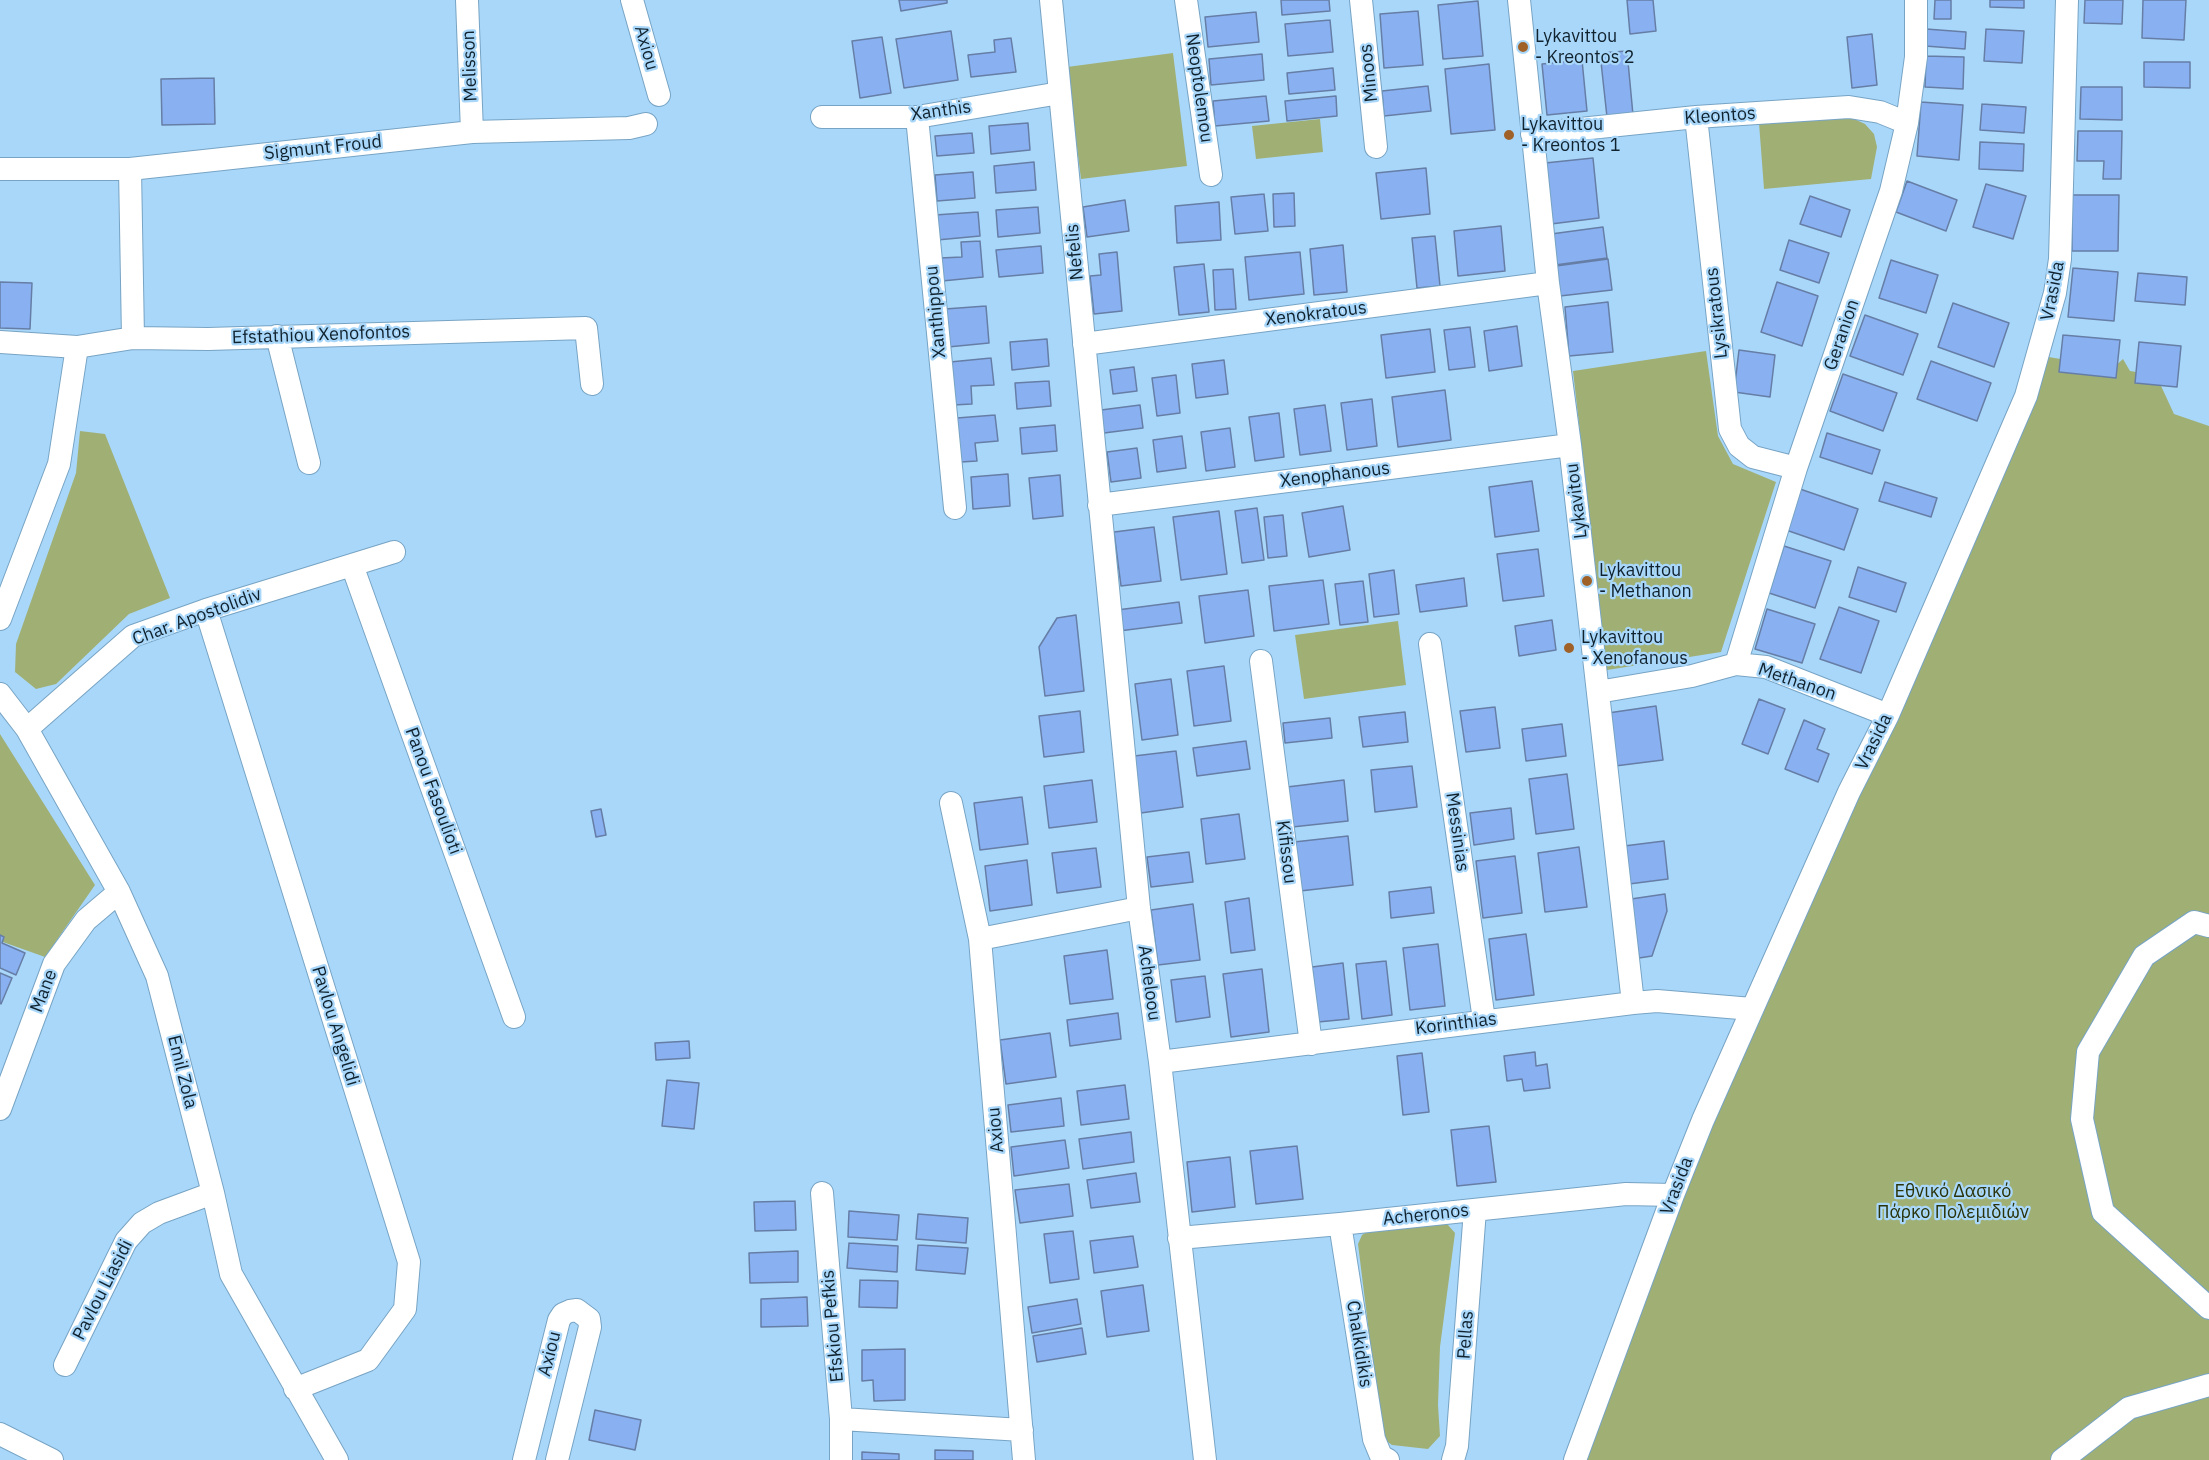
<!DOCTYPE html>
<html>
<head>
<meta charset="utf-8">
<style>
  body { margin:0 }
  canvas { display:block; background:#a9d7fa }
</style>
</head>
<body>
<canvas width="2209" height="1460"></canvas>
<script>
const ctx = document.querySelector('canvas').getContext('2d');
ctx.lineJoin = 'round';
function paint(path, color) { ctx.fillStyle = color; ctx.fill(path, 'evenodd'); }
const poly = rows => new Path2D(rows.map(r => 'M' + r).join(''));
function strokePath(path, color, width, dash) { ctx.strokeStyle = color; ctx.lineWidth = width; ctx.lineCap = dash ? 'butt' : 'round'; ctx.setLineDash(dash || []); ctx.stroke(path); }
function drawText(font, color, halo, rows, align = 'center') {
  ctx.font = font + ' "IBM Plex Sans",sans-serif'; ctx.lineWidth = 4.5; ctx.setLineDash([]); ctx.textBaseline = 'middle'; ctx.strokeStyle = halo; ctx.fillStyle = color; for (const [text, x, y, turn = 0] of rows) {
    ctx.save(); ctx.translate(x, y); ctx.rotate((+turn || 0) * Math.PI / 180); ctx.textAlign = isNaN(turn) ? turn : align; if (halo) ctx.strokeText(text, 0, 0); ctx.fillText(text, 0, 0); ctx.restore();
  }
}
const green = poly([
  [1173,53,1187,166,1081,179,1067,67],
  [1850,117,1865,124,1874,134,1877,147,1871,179,1764,189,1759,123],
  [1320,119,1323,152,1256,159,1252,126],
  [1706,351,1718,436,1733,464,1776,482,1721,652,1607,670,1573,371],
  [2043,356,2113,368,2123,359,2130,371,2156,375,2174,414,2209,426,2209,1460,1578,1460,1683,1186,2004,445,2028,420],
  [80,431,105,434,170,598,129,614,56,684,36,689,15,672,16,644,76,473],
  [1398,621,1406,685,1304,699,1295,635],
  [0,734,95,885,45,957,0,941],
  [1443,1222,1448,1225,1455,1233,1440,1347,1438,1405,1440,1436,1428,1449,1392,1445,1382,1438,1358,1244,1362,1235,1373,1228]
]);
const building = poly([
  [899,0,947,0,947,3,901,11,899,0],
  [1281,0,1329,0,1330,11,1282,15,1281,0],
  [1627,0,1653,0,1656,31,1630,34,1627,0],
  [1935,0,1951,0,1951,19,1934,19,1935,0],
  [1990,0,2024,0,2024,8,1990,7,1990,0],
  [2085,0,2123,0,2122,24,2084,23,2085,0],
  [2143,0,2186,0,2184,40,2142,38,2143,0],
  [1478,1,1483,56,1443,59,1438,5,1478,1],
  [1418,11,1423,65,1384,68,1380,14,1418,11],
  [1256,12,1259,42,1208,47,1205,17,1256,12],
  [1330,20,1333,52,1288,56,1285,24,1330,20],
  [1926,29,1966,32,1965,49,1925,46,1926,29],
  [1986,29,2024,31,2022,63,1984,61,1986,29],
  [951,31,958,80,904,88,896,39,951,31],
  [1872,34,1877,85,1852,88,1847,37,1872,34],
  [882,37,891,93,860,98,852,41,882,37],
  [1011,38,1016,72,971,77,968,55,995,52,994,40,1011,38],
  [1627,51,1633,115,1607,117,1600,53,1627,51],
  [1262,54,1264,80,1211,85,1209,59,1262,54],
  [1926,56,1964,57,1963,89,1925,87,1926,56],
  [1582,60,1587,111,1547,115,1542,64,1582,60],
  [2144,62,2190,62,2190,88,2144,87,2144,62],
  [1489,64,1495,130,1451,134,1445,69,1489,64],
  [1333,68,1335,90,1289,94,1287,73,1333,68],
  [214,78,215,124,162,125,161,79,214,78],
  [1428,86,1431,111,1384,116,1382,91,1428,86],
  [2081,87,2122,87,2122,120,2080,119,2081,87],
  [1266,96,1269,121,1215,126,1213,101,1266,96],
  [1336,96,1337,116,1287,121,1285,101,1336,96],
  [1921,102,1963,105,1959,160,1917,156,1921,102],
  [1982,104,2026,107,2024,133,1980,130,1982,104],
  [1028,123,1030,150,991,154,989,126,1028,123],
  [2078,131,2122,131,2121,179,2103,179,2104,161,2077,161,2078,131],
  [972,133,974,153,937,156,935,136,972,133],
  [1980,142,2024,144,2023,171,1979,169,1980,142],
  [1593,158,1599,218,1551,224,1545,163,1593,158],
  [1034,162,1036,190,996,193,994,166,1034,162],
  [1426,168,1430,214,1381,219,1376,173,1426,168],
  [973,172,975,198,937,201,935,175,973,172],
  [1907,181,1957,200,1946,231,1896,212,1907,181],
  [1986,184,2026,196,2013,239,1973,227,1986,184],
  [1294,193,1295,226,1274,227,1273,194,1294,193],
  [1264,194,1268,231,1235,234,1231,197,1264,194],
  [2072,195,2119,195,2118,251,2072,251,2072,195],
  [1810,196,1850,210,1841,237,1800,224,1810,196],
  [1125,200,1129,231,1087,237,1083,207,1125,200],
  [1219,202,1221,240,1177,243,1175,206,1219,202],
  [1038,207,1040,233,998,237,996,210,1038,207],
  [978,212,980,236,937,240,935,215,978,212],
  [1501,226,1505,271,1458,276,1454,231,1501,226],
  [1603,227,1607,258,1555,265,1551,234,1603,227],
  [1435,236,1440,286,1417,288,1412,238,1435,236],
  [1789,240,1829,253,1819,283,1780,270,1789,240],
  [980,241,983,277,942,281,940,258,962,257,961,242,980,241],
  [1343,245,1347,292,1314,295,1310,249,1343,245],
  [1041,246,1043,273,999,277,996,250,1041,246],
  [1117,252,1122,311,1094,314,1090,276,1101,275,1099,254,1117,252],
  [1300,252,1304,294,1249,300,1245,257,1300,252],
  [1608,259,1612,290,1560,296,1556,266,1608,259],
  [1891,260,1938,275,1926,313,1879,298,1891,260],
  [1204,264,1209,312,1179,315,1174,267,1204,264],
  [2073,268,2118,272,2114,321,2068,317,2073,268],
  [1233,269,1236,309,1215,310,1213,270,1233,269],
  [2138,273,2187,277,2185,305,2135,301,2138,273],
  [0,282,32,283,30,329,0,328,0,282],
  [1777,282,1818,296,1802,346,1761,332,1777,282],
  [1608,302,1613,352,1569,356,1565,307,1608,302],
  [1953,303,2009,323,1994,367,1938,347,1953,303],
  [986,306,989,343,948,347,945,309,986,306],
  [1865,315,1918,334,1903,375,1850,356,1865,315],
  [1517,326,1522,366,1489,371,1484,331,1517,326],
  [1470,327,1475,367,1449,370,1444,330,1470,327],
  [1430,329,1435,372,1386,378,1381,335,1430,329],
  [2063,335,2120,340,2116,378,2059,372,2063,335],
  [1047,339,1049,366,1012,370,1010,342,1047,339],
  [2139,342,2181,346,2177,387,2135,383,2139,342],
  [1739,350,1775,355,1770,397,1734,392,1739,350],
  [991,358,994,385,971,386,972,404,953,405,950,362,991,358],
  [1224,360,1228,394,1196,398,1192,364,1224,360],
  [1931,361,1991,383,1977,421,1917,399,1931,361],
  [1134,367,1137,391,1113,394,1110,370,1134,367],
  [1843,374,1897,393,1883,431,1830,411,1843,374],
  [1176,375,1180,413,1157,416,1152,378,1176,375],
  [1049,381,1051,406,1017,409,1015,383,1049,381],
  [1445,390,1451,440,1398,447,1392,397,1445,390],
  [1372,399,1377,446,1347,450,1341,403,1372,399],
  [1140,405,1143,428,1104,433,1101,410,1140,405],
  [1325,405,1331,451,1300,455,1294,409,1325,405],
  [1279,413,1284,457,1255,461,1249,417,1279,413],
  [995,415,998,441,975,443,977,461,961,462,957,418,995,415],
  [1055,425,1057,451,1022,454,1020,428,1055,425],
  [1230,428,1235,467,1206,471,1201,432,1230,428],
  [1827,433,1880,450,1872,474,1820,457,1827,433],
  [1182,436,1186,468,1157,472,1153,440,1182,436],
  [1137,448,1141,478,1111,482,1107,452,1137,448],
  [1008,474,1010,506,973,509,971,477,1008,474],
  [1060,475,1063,516,1033,519,1029,478,1060,475],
  [1532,481,1539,531,1495,537,1489,487,1532,481],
  [1885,482,1937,498,1931,517,1879,501,1885,482],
  [1800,489,1858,509,1844,550,1786,530,1800,489],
  [1343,506,1350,550,1309,557,1302,513,1343,506],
  [1257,508,1264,560,1242,563,1235,511,1257,508],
  [1219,511,1227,574,1181,580,1173,517,1219,511],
  [1283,515,1287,556,1268,558,1264,517,1283,515],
  [1154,527,1161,581,1121,586,1114,532,1154,527],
  [1784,546,1831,561,1815,608,1769,593,1784,546],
  [1538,549,1544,596,1503,601,1497,554,1538,549],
  [1858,567,1906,583,1896,612,1849,597,1858,567],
  [1394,570,1399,614,1374,617,1369,574,1394,570],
  [1464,578,1467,606,1420,612,1416,585,1464,578],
  [1323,580,1329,624,1274,631,1269,586,1323,580],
  [1363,581,1368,622,1340,625,1335,584,1363,581],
  [1248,590,1254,636,1205,643,1199,596,1248,590],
  [1179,602,1182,623,1119,631,1117,610,1179,602],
  [1839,607,1879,621,1861,673,1820,659,1839,607],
  [1767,609,1815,624,1802,663,1755,649,1767,609],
  [1076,615,1084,691,1045,696,1039,647,1057,618,1076,615],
  [1552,620,1556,650,1519,656,1515,626,1552,620],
  [1224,666,1231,721,1194,726,1187,671,1224,666],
  [1171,679,1178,735,1142,740,1135,684,1171,679],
  [1759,699,1785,709,1768,754,1742,744,1759,699],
  [1656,706,1663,760,1615,766,1608,713,1656,706],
  [1495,707,1500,748,1466,752,1460,711,1495,707],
  [1080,711,1084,752,1044,757,1039,716,1080,711],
  [1405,712,1408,742,1363,747,1359,717,1405,712],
  [1330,718,1332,738,1285,743,1283,723,1330,718],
  [1804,720,1825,729,1817,749,1829,754,1818,782,1785,769,1804,720],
  [1562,724,1566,756,1526,761,1522,729,1562,724],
  [1246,741,1250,769,1197,776,1193,748,1246,741],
  [1176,751,1183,807,1141,813,1134,756,1176,751],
  [1412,766,1417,807,1375,812,1371,770,1412,766],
  [1567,774,1574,829,1536,834,1529,779,1567,774],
  [1092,780,1097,822,1049,828,1044,786,1092,780],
  [1344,780,1348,821,1292,827,1287,787,1344,780],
  [1022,797,1028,844,980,850,974,803,1022,797],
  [1511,808,1514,839,1474,845,1470,813,1511,808],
  [601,809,606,835,596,837,591,811,601,809],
  [1239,814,1245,859,1206,864,1201,819,1239,814],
  [1348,836,1353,885,1300,891,1294,842,1348,836],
  [1664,841,1668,879,1629,884,1624,846,1664,841],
  [1579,847,1587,907,1545,912,1538,853,1579,847],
  [1096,848,1101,887,1057,893,1052,853,1096,848],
  [1189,852,1193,882,1151,887,1147,857,1189,852],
  [1515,856,1522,913,1483,918,1476,861,1515,856],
  [1027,860,1032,905,990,911,985,866,1027,860],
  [1431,887,1434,913,1391,918,1389,892,1431,887],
  [1665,894,1667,911,1652,956,1639,958,1631,899,1665,894],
  [1249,898,1255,950,1231,953,1225,902,1249,898],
  [1193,904,1200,960,1158,965,1151,910,1193,904],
  [1526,934,1534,995,1496,1000,1489,939,1526,934],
  [0,935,4,937,2,943,25,953,16,975,0,968,0,935],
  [1438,944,1445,1006,1410,1010,1403,948,1438,944],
  [1107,950,1113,999,1070,1004,1064,956,1107,950],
  [1386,961,1392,1015,1362,1019,1356,964,1386,961],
  [1343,963,1349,1019,1318,1022,1312,967,1343,963],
  [1262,969,1269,1032,1231,1037,1223,974,1262,969],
  [0,973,12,978,1,1004,0,1003,0,973],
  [1205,976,1210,1017,1176,1022,1171,980,1205,976],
  [1118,1013,1121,1039,1070,1046,1067,1020,1118,1013],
  [1050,1033,1056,1077,1006,1084,1000,1040,1050,1033],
  [689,1041,690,1058,656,1060,655,1043,689,1041],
  [1535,1052,1536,1066,1547,1064,1550,1088,1524,1091,1522,1079,1507,1081,1504,1056,1535,1052],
  [1422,1053,1429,1112,1403,1115,1397,1056,1422,1053],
  [667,1080,699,1083,694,1129,662,1126,667,1080],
  [1125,1085,1129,1119,1081,1125,1077,1091,1125,1085],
  [1061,1098,1064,1126,1011,1132,1008,1105,1061,1098],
  [1489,1126,1496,1182,1457,1186,1451,1130,1489,1126],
  [1131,1132,1134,1162,1083,1169,1079,1139,1131,1132],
  [1065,1140,1069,1168,1014,1176,1011,1147,1065,1140],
  [1297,1146,1303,1199,1256,1204,1250,1151,1297,1146],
  [1230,1157,1235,1207,1192,1212,1187,1162,1230,1157],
  [1136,1173,1140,1202,1091,1208,1087,1180,1136,1173],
  [1069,1184,1073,1216,1020,1223,1015,1190,1069,1184],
  [795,1201,796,1230,755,1231,754,1202,795,1201],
  [849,1211,899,1215,897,1240,848,1237,849,1211],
  [918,1214,968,1218,966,1243,916,1239,918,1214],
  [1073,1231,1079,1279,1050,1283,1044,1234,1073,1231],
  [1133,1236,1138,1267,1094,1273,1090,1241,1133,1236],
  [849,1243,898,1246,897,1272,847,1268,849,1243],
  [918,1245,968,1248,965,1274,916,1270,918,1245],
  [798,1251,798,1282,750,1283,749,1253,798,1251],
  [860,1280,898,1281,897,1308,859,1307,860,1280],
  [1143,1285,1149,1331,1107,1337,1101,1291,1143,1285],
  [807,1297,808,1326,761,1327,761,1299,807,1297],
  [1077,1299,1081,1324,1032,1333,1028,1307,1077,1299],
  [1082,1328,1086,1354,1037,1362,1033,1336,1082,1328],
  [905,1349,905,1400,874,1401,873,1380,862,1381,862,1350,905,1349],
  [595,1410,641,1420,635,1450,589,1440,595,1410],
  [935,1450,973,1451,973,1460,935,1460,935,1450],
  [862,1452,899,1454,899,1460,862,1460,862,1452]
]);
const minor = poly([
  [467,0,472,132],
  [632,0,659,95],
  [1051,0,1139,908,1160,1062,1205,1460],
  [1186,0,1211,175],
  [1361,0,1376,147],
  [1519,0,1548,283,1570,445,1633,1003],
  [822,117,917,117,1060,93],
  [917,117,955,508],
  [1696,117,1730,429,1739,446,1753,457,1796,468],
  [1532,134,1696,117,1849,107,1880,112,1907,123],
  [0,169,130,169,472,132,629,128,646,124],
  [130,169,133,338],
  [277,336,309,463],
  [0,342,77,347,133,338,208,339,586,328,592,384],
  [1084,344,1548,283],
  [1099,505,1570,445],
  [352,565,514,1017],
  [206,610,409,1262,405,1309,368,1360,295,1389],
  [0,619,59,464,77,347],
  [1430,644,1484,1020],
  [1261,661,1311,1044],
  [1736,664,1796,468,1891,191,1907,123,1916,57,1916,0],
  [1598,692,1692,676,1736,664,1766,667,1888,715],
  [0,694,27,729,119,892,157,976,213,1193,231,1274,337,1460],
  [27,729,133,636,206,610,394,552],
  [951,803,980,939,1024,1460],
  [2209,926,2194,922,2144,956,2088,1052,2082,1119,2103,1212,2209,1308],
  [980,939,1139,908],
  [1160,1062,1633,1003,1657,1001,1752,1009],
  [0,1109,54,964,86,920,119,892],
  [822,1193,841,1419,841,1460],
  [1340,1224,1374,1439,1381,1456,1388,1460],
  [1179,1238,1340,1224,1626,1194,1673,1195],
  [65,1365,126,1241,142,1223,159,1213,213,1193],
  [841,1419,1022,1430],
  [0,1434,52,1460],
  [524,1460,559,1320,563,1314,570,1311,577,1310,589,1319,590,1327,557,1460],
  [1453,1460,1457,1446,1475,1210],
  [1575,1460,1673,1195,1703,1120,1849,792,1888,715,2026,396,2055,293,2060,259,2067,0],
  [2062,1460,2129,1408,2209,1385]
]);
const markers = [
  [1523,47,6,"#9f6127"],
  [1509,135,6,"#9f6127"],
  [1587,581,6,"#9f6127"],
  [1569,648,6,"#9f6127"]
];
const poiNames = [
  ["Lykavittou",1535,37],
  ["- Kreontos 2",1535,58],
  ["Lykavittou",1521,125],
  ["- Kreontos 1",1521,146],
  ["Lykavittou",1599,571],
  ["- Methanon",1599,592],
  ["Lykavittou",1581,638],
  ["- Xenofanous",1581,659]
];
const streetNames = [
  ["Axiou",646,48,74],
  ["Melisson",470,66,-92],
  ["Minoos",1369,73,-96],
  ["Neoptolemou",1199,88,82],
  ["Xanthis",941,111,-8],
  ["Kleontos",1720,116,-4],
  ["Sigmunt Froud",323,148,-6],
  ["Nefelis",1075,252,-95],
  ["Vrasida",2053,291,-79],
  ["Xanthippou",936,312,-95],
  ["Lysikratous",1717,313,-96],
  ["Xenokratous",1316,314,-7],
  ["Efstathiou Xenofontos",321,335,-2],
  ["Geranion",1842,335,-71],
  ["Xenophanous",1335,475,-7],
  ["Lykavitou",1577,501,-97],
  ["Char. Apostolidiv",197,617,-20],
  ["Methanon",1797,682,19],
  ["Vrasida",1874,742,-64],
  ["Panou Fasoulioti",433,791,70],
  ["Messinias",1457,832,82],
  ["Kifissou",1286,852,83],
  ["Acheloou",1149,983,82],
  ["Mane",44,991,-69],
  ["Korinthias",1456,1024,-7],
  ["Pavlou Angelidi",335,1026,73],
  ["Emil Zola",182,1072,76],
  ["Axiou",996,1130,-95],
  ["Vrasida",1677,1186,-69],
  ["Acheronos",1426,1215,-6],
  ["Pavlou Liasidi",103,1290,-63],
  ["Efskiou Pefkis",833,1326,-95],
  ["Pellas",1466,1335,-86],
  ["Chalkidikis",1359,1344,81],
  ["Axiou",550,1354,-76]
];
const parkNames = [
  ["Εθνικό Δασικό",1953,1192],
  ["Πάρκο Πολεμιδιών",1953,1213]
];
paint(green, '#a0b075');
paint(building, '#89b0f0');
strokePath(building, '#667ea6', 1.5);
strokePath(minor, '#77a4c4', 24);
strokePath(minor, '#fff', 22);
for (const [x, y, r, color] of markers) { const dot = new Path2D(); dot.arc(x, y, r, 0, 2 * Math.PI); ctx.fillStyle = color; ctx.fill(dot); strokePath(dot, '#a9d7fa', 2); }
drawText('18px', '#10222e', '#a9d7fa', poiNames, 'left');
drawText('18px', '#10222e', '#a9d7fa', streetNames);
drawText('18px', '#2a3309', '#a9d7fa', parkNames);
</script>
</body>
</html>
